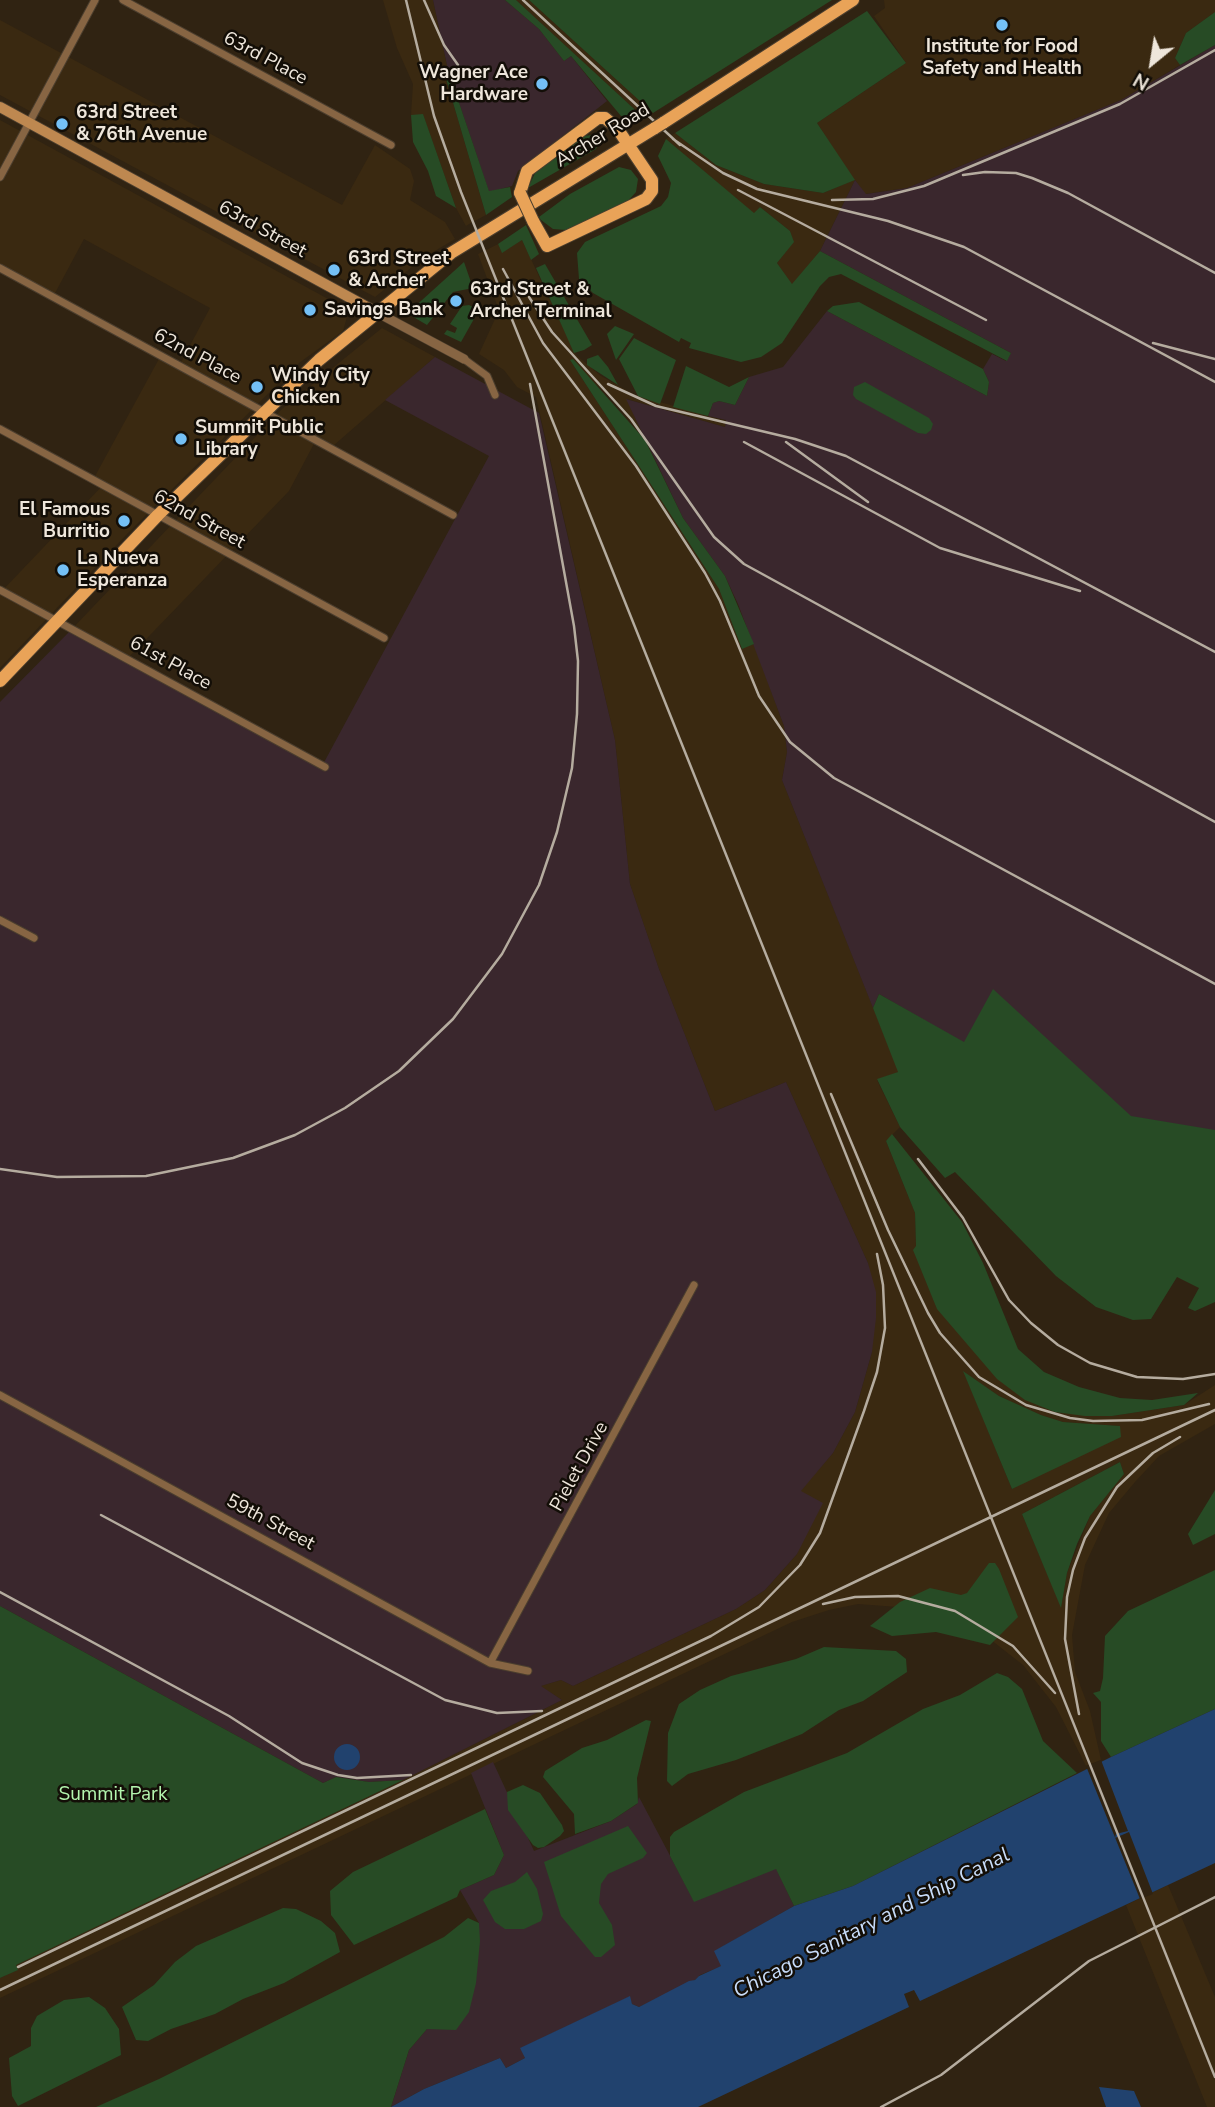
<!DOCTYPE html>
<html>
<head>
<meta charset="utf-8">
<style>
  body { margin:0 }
  #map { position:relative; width:1215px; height:2107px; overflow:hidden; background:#302312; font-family:"Nunito Sans",sans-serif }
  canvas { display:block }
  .north { position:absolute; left:1117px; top:28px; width:70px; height:70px; -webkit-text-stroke:5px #130e07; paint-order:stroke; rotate:210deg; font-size:19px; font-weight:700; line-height:28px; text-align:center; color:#eee6db }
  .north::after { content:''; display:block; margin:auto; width:24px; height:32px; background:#eee6db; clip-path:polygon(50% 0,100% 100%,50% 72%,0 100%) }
</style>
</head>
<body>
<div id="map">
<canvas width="1215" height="2107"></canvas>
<div class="north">N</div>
</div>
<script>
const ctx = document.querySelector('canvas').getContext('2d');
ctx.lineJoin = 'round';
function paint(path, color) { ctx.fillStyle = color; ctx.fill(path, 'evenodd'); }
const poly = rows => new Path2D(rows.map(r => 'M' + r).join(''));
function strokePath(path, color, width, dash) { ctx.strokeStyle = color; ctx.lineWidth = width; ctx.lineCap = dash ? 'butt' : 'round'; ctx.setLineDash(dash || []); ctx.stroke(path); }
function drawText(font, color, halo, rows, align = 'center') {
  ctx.font = font + ' "Nunito Sans",sans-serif'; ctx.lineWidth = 5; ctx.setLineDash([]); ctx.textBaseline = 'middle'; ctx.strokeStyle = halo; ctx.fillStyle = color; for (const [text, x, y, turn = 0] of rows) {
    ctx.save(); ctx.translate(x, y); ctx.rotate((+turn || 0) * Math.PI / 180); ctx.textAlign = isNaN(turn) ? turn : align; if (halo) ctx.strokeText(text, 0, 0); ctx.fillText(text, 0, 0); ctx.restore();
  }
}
const built = poly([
  [383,0,433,0,448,70,444,72,486,215,469,224,466,226,456,208,423,115,411,115,413,84,397,48],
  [516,0,529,0,653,113,644,118],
  [884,0,1215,0,1215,12,1186,33,1175,58,1180,65,1121,100,907,188,865,194,855,180,820,251,792,285,777,263,793,242,790,231,760,207,754,214,666,139,675,133,716,165,764,184,823,193,854,180,817,123,906,63,874,16,885,8],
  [0,20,342,205,375,145,410,169,414,181,410,200,445,222,455,239,423,258,375,297,0,95],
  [0,120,341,306,347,317,343,331,299,363,128,533,0,668,0,593,104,484,94,478,160,357,179,366,210,308,84,239,54,295,0,266],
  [522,240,576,355,601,376,635,395,727,421,725,427,627,399,645,440,614,401,570,360,719,589,742,648,754,644,784,726,787,752,782,780,899,1072,877,1080,900,1127,886,1141,915,1213,916,1246,1055,1412,1112,1416,1184,1405,1215,1385,1215,1424,1159,1456,1135,1482,1109,1513,1085,1565,1072,1635,1075,1672,1090,1711,1101,1760,1086,1766,1056,1707,1023,1665,986,1636,898,1607,858,1604,829,1610,792,1622,0,1998,0,1978,17,1970,15,1965,403,1780,562,1700,540,1686,561,1680,573,1686,736,1609,765,1590,797,1554,800,1491,833,1453,855,1412,872,1352,868,1263,786,1082,715,1111,659,969,630,884,615,740,536,397,517,387,504,370,479,354,495,319,497,305,478,254,498,244,502,252],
  [964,1372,999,1396,1041,1415,1063,1422,1119,1426,1012,1489],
  [1120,1462,1124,1474,1090,1516,1067,1573,1061,1606,1022,1514],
  [382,328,435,357,333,446,317,438,289,491,125,661,70,631,282,409],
  [1168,1885,1215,1997,1215,2107,1207,2107,1126,1905]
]);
const industrial = poly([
  [433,0,505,0,539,29,564,61,571,56,607,101,518,171,512,186,489,192,448,70],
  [1215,45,1215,1189,879,994,873,1008,782,780,787,752,784,726,738,604,725,576,683,518,626,399,725,427,726,420,708,416,713,403,719,401,735,405,749,377,783,367,827,311,987,396,989,382,983,369,992,354,1006,361,1011,353,820,251,855,180,866,194,907,188,1121,100],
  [435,357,539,413,615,740,630,884,659,969,715,1111,786,1082,868,1263,876,1292,876,1318,872,1352,855,1412,833,1453,801,1491,823,1503,797,1554,765,1590,736,1609,573,1686,561,1680,541,1686,562,1700,403,1780,369,1782,336,1777,323,1783,0,1606,0,702,70,631,321,768,489,456,385,400],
  [493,1762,534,1851,611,1821,637,1804,639,1797,694,1901,776,1868,794,1906,715,1951,722,1966,700,1975,695,1980,639,2007,632,2004,629,1997,521,2048,525,2058,506,2068,500,2058,424,2089,391,2107,409,2050,427,2029,442,2028,479,1923,460,1890,494,1875,504,1855,471,1773]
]);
const green = poly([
  [505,0,516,0,644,118,635,121,621,116,571,56,564,61,539,29],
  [529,0,832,0,653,113],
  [867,11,906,63,817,123,855,180,823,193,764,184,716,165,675,133],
  [1215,12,1215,45,1180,65,1175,58,1186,33],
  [448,70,489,191,510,187,512,197,486,215,444,72],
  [423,114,456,208,436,196,428,171,413,142,411,115],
  [592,135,599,141,596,149,528,188,535,173,583,136],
  [666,139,754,213,760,207,790,231,794,242,777,263,792,284,820,251,1011,353,1007,361,841,274,829,277,820,286,782,343,761,357,741,362,689,348,691,343,681,338,679,342,593,293,579,279,577,253,585,242,661,206,668,197,671,183,658,156],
  [619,167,631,170,638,179,636,192,627,202,566,230,553,229,541,220,539,217,570,194],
  [526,225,539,254,531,260,522,240,502,253,498,244],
  [464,262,473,288,453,292,427,325,410,315,411,310],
  [545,264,592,345,584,350,574,353,536,268],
  [859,302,983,369,989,382,987,396,827,311,833,306],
  [469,305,479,310,461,342,444,334,447,330,455,333,457,328,450,324,462,306],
  [615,326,634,334,616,360,607,334],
  [634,338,676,360,660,404,638,396,619,359],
  [598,355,608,367,618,385,587,365,587,359],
  [573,359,645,440,683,518,725,576,754,644,742,649,719,589,570,360],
  [686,366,729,387,749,377,735,405,719,401,713,403,708,416,673,407],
  [865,382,929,418,933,424,931,430,926,434,918,433,856,399,853,395,854,387],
  [993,989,1131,1116,1215,1130,1215,1302,1195,1311,1188,1308,1199,1288,1177,1277,1151,1319,1133,1320,1096,1307,1056,1276,955,1172,945,1178,900,1127,877,1079,898,1072,873,1008,879,994,964,1042],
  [892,1134,962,1222,983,1263,1018,1349,1044,1372,1079,1387,1120,1398,1152,1400,1198,1393,1184,1405,1112,1416,1085,1416,1055,1412,1025,1400,997,1379,937,1309,913,1250,916,1246,915,1213,886,1141],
  [963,1371,999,1396,1041,1415,1063,1422,1120,1426,1121,1437,1012,1489],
  [1120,1462,1124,1474,1090,1516,1077,1544,1067,1573,1061,1608,1022,1514],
  [1215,1490,1215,1534,1193,1545,1188,1534],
  [989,1563,995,1563,999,1569,1018,1617,990,1645,936,1632,892,1636,870,1626,900,1602,930,1588,961,1595,967,1593],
  [1215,1570,1215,1709,1111,1757,1101,1741,1101,1702,1093,1693,1100,1691,1103,1678,1105,1636,1128,1611],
  [0,1606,323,1783,336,1777,369,1782,403,1780,16,1965,18,1970,0,1978],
  [824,1647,896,1651,906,1659,907,1672,863,1701,839,1710,802,1734,736,1760,688,1774,672,1786,667,1781,668,1733,679,1704,700,1690,731,1676,796,1659],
  [997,1673,1008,1677,1022,1689,1043,1741,1077,1773,853,1886,794,1906,776,1869,694,1902,670,1856,670,1837,674,1832,744,1792,847,1753,923,1709,960,1695],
  [646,1720,651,1721,637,1778,638,1803,611,1821,575,1834,574,1814,543,1777,545,1771,582,1748,607,1740],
  [523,1785,540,1793,562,1825,564,1831,560,1836,544,1847,538,1848,533,1845,508,1810,507,1792],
  [485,1809,504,1855,494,1875,460,1890,457,1897,354,1945,331,1915,330,1891,353,1872],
  [628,1826,647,1853,643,1858,608,1874,601,1884,599,1903,612,1925,615,1945,601,1957,595,1957,561,1916,544,1862],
  [527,1872,537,1889,543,1914,541,1921,524,1929,505,1929,495,1922,483,1900,491,1891,515,1882],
  [283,1908,296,1909,321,1921,335,1933,340,1952,284,1983,243,1999,215,2014,171,2029,148,2041,136,2040,122,2007,154,1985,175,1962,196,1946],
  [468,1918,479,1923,480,1941,476,1983,469,2012,456,2030,427,2029,409,2050,391,2107,96,2107,159,2079,444,1937],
  [89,1997,105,2008,119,2029,121,2055,18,2106,12,2096,9,2058,31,2046,31,2028,37,2016,64,2000]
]);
const water = poly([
  [1215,1709,1215,1863,920,2001,914,1990,904,1994,909,2007,698,2107,391,2107,424,2089,500,2058,506,2068,525,2058,520,2048,630,1996,632,2004,639,2007,689,1981,695,1980,699,1976,721,1966,714,1951,794,1906,853,1886,1111,1757],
  '334 1757a13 13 0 1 1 26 0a13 13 0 1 1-26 0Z',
  [1099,2087,1134,2091,1141,2107,1106,2107]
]);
const pier = poly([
  [1101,1760,1128,1831,1116,1834,1115,1838,1129,1832,1153,1894,1140,1899,1086,1766]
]);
const minor = poly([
  [123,0,391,145],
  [0,177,95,0],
  [0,268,453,515],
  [464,359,487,376,495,395],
  [0,429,384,638],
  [0,590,325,767],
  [0,920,34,938],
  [0,1395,490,1663,528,1671],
  [490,1663,694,1285]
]);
const tertiary = poly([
  [378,313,464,359]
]);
const secondary = poly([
  [0,107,378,313]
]);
const primary = poly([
  [663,123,853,0],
  [520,193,527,171,598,118,605,118,617,128,652,180,652,191,646,199,547,246,533,221],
  [0,681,158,515,319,360,451,253,655,128]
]);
const rail = poly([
  [406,0,434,116,461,192,1215,2077],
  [424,0,444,45,458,65],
  [523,0,680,145],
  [673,139,723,173,757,189,888,221,964,247,1215,382],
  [963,175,985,172,1016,173,1032,178,1068,193,1215,273],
  [738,190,986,320],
  [832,200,873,199,924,186,1120,104,1215,50],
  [503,269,543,343,636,466,705,573,720,601,759,696,790,742,834,778,1215,984],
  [529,297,552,332,631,419,714,537,744,564,1215,822],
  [1153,343,1215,359],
  [608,384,656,406,795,439,846,456,1215,652],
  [744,442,940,548,1080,591],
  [786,442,868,502],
  [831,1094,888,1230,928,1313,940,1333,979,1377,1026,1405,1070,1418,1093,1421,1142,1420,1209,1404],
  [918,1159,963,1218,1009,1300,1031,1323,1058,1345,1090,1363,1137,1377,1183,1379,1215,1374],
  [0,1169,57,1177,146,1176,233,1158,295,1135,345,1108,399,1071,453,1019,502,954,539,885,557,832,572,768,577,714,578,661,574,626,530,384],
  [101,1515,445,1700,497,1713,542,1711],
  [0,1592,229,1716,302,1763,338,1775,357,1778,411,1775],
  [823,1604,855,1597,898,1596,955,1611,1013,1646,1055,1693],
  [1079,1714,1065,1639,1067,1597,1073,1570,1085,1538,1117,1487,1153,1453,1180,1437],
  [18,1967,711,1636,759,1607,800,1565,820,1533,864,1411,877,1372,885,1328,883,1285,877,1254],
  [0,1990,1215,1410],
  [881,2107,941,2075,1089,1961,1215,1897]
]);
const primaryBridge = poly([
  [655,128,663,123],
  [520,193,533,221]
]);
const markers = [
  [1002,25,7,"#74c0f6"],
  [542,84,7,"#74c0f6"],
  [62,124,7,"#74c0f6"],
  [334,270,7,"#74c0f6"],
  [456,301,7,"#74c0f6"],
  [310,310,7,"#74c0f6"],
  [257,387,7,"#74c0f6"],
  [181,439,7,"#74c0f6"],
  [124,521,7,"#74c0f6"],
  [63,570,7,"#74c0f6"]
];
const poiNames = [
  ["Institute for Food",1002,47,"center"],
  ["Safety and Health",1002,69,"center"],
  ["Wagner Ace",528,73,"right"],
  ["Hardware",528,95,"right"],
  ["63rd Street",76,113],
  ["& 76th Avenue",76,135],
  ["63rd Street",348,259],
  ["& Archer",348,281],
  ["63rd Street &",470,290],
  ["Archer Terminal",470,312],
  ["Savings Bank",324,310],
  ["Windy City",271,376],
  ["Chicken",271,398],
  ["Summit Public",195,428],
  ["Library",195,450],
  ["El Famous",110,510,"right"],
  ["Burritio",110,532,"right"],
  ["La Nueva",77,559],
  ["Esperanza",77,581]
];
const streetNames = [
  ["63rd Place",265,59,28],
  ["Archer Road",603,136,-31],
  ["63rd Street",262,230,29],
  ["62nd Place",197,357,28],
  ["62nd Street",199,520,29],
  ["61st Place",170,664,29],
  ["Pielet Drive",580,1467,-61],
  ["59th Street",270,1523,28]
];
const parkNames = [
  ["Summit Park",113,1795]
];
const waterNames = [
  ["Chicago Sanitary and Ship Canal",872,1924,-27]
];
paint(built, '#3a2911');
paint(industrial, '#3a272d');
paint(green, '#274b25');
paint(water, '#21426e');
paint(pier, '#302312');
strokePath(minor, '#4b3e2e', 9);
strokePath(tertiary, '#4b3e2e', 10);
strokePath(secondary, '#4b3e2e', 12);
strokePath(primary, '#4b3e2e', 14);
strokePath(minor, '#876543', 7);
strokePath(tertiary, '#876543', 9);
strokePath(secondary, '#be8850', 10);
strokePath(primary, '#e9a358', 12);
strokePath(rail, '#b5ac9f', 2.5);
strokePath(primaryBridge, '#4b3e2e', 14, []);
strokePath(primaryBridge, '#e9a358', 12);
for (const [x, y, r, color] of markers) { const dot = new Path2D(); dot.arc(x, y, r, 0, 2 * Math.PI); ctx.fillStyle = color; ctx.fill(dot); strokePath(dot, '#130e07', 2.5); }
drawText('bold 19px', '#eee6db', '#130e07', poiNames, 'left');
drawText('19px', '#eee6db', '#130e07', streetNames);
drawText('19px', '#b4f6af', '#130e07', parkNames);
drawText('italic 21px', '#c8ddfa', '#130e07', waterNames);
</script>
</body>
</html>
